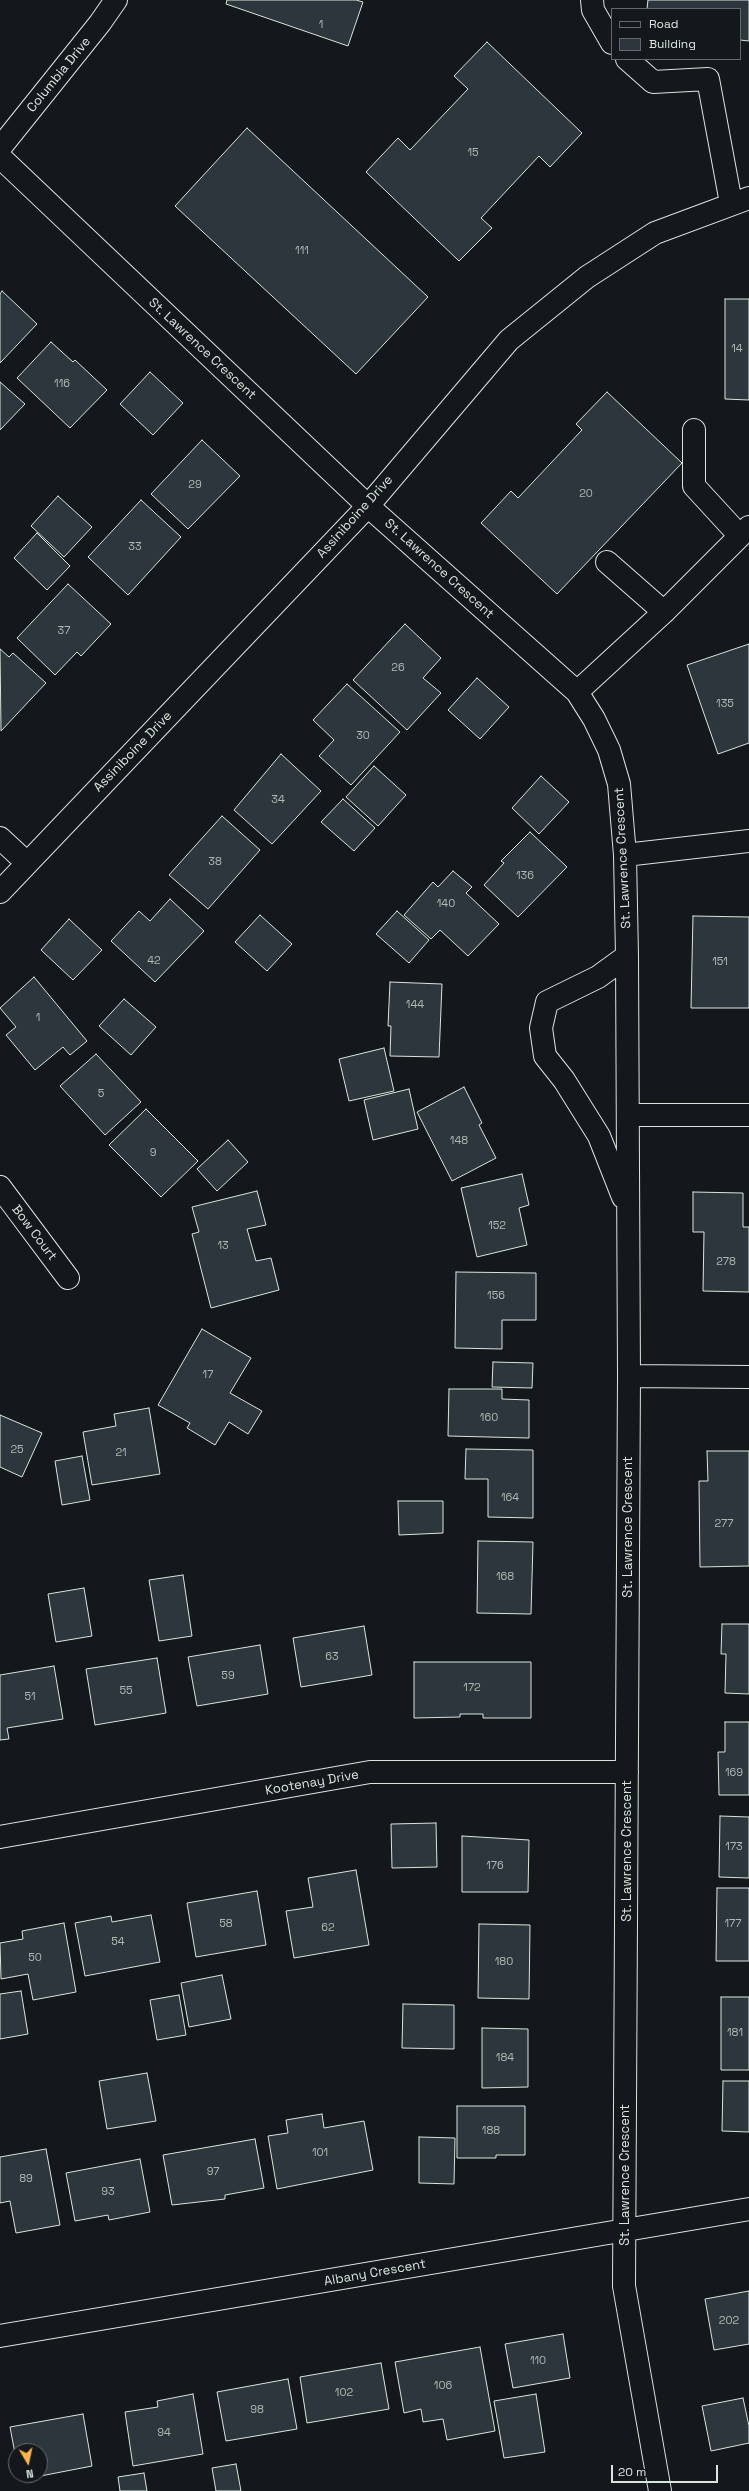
<!DOCTYPE html>
<html>
<head>
<meta charset="utf-8">
<style>
  body { margin:0 }
  #map { position:relative; width:749px; height:2491px; overflow:hidden; background:#14181c; font-family:"Space Grotesk",sans-serif }
  canvas { display:block }
  .legend { position:absolute; left:611px; top:8px; width:130px; height:52px; box-sizing:border-box; background:#14181c; border:1px solid #626a69; margin:0; padding:5px 7px; list-style:none; font-size:12px; color:#d8e6dc }
  .legend li { display:flex; align-items:center; gap:8px; height:20px }
  .legend b { width:20px; border:1px solid #626a69 }
  .north { position:absolute; left:8px; top:2443px; width:40px; height:40px; box-sizing:border-box; background:#14181c; border:1px solid #626a69; border-radius:50%; rotate:171deg; font-size:11px; font-weight:700; line-height:16px; text-align:center; color:#d8e6dc }
  .north::after { content:''; display:block; margin:auto; width:14px; height:18px; background:#ffb74d; clip-path:polygon(50% 0,100% 100%,50% 72%,0 100%) }
  .scale { position:absolute; left:611px; top:2465px; width:107px; height:18px; box-sizing:border-box; border:2px solid #d8e6dc; border-top:0; padding-left:5px; font-size:12px; line-height:14px; white-space:nowrap; color:#d8e6dc; -webkit-text-stroke:3px #14181c; paint-order:stroke }
</style>
</head>
<body>
<div id="map">
<canvas width="749" height="2491"></canvas>
<ul class="legend">
<li><b style="height:5px;background:#14181c"></b>Road</li>
<li><b style="height:11px;background:#2c363c"></b>Building</li>
</ul>
<div class="north">N</div>
<div class="scale">20 m</div>
</div>
<script>
const ctx = document.querySelector('canvas').getContext('2d');
ctx.lineJoin = 'round';
function paint(path, color) { ctx.fillStyle = color; ctx.fill(path, 'evenodd'); }
const poly = rows => new Path2D(rows.map(r => 'M' + r).join(''));
function strokePath(path, color, width, dash) { ctx.strokeStyle = color; ctx.lineWidth = width; ctx.lineCap = dash ? 'butt' : 'round'; ctx.setLineDash(dash || []); ctx.stroke(path); }
function drawText(font, color, halo, rows, align = 'center') {
  ctx.font = font + ' "Space Grotesk",sans-serif'; ctx.lineWidth = 3; ctx.setLineDash([]); ctx.textBaseline = 'middle'; ctx.strokeStyle = halo; ctx.fillStyle = color; for (const [text, x, y, turn = 0] of rows) {
    ctx.save(); ctx.translate(x, y); ctx.rotate((+turn || 0) * Math.PI / 180); ctx.textAlign = isNaN(turn) ? turn : align; if (halo) ctx.strokeText(text, 0, 0); ctx.fillText(text, 0, 0); ctx.restore();
  }
}
const building = poly([
  [227,0,356,0,363,2,348,46,226,4,227,0],
  [648,0,749,0,749,41,740,40,740,9,647,9,648,0],
  [487,42,582,133,550,167,539,156,481,218,492,228,459,261,366,172,398,138,410,150,468,89,454,76,487,42],
  [247,128,428,297,356,374,175,206,247,128],
  [2,291,37,324,0,363,0,294,2,291],
  [725,299,749,299,749,400,725,399,725,299],
  [51,342,73,362,75,360,107,390,70,428,17,378,51,342],
  [150,372,183,403,153,435,120,404,150,372],
  [0,382,25,404,0,430,0,382],
  [607,392,682,463,557,594,481,523,511,491,518,498,582,430,576,424,607,392],
  [202,440,240,476,188,529,151,494,202,440],
  [58,496,92,527,64,557,31,526,58,496],
  [141,500,181,537,128,595,88,557,141,500],
  [37,533,70,566,47,590,14,558,37,533],
  [68,584,111,624,81,656,77,652,55,675,17,638,68,584],
  [405,624,441,658,423,678,441,693,407,730,353,680,405,624],
  [749,644,749,743,718,754,687,665,749,644],
  [0,649,9,657,13,653,46,683,1,731,0,649],
  [477,678,509,707,480,739,448,710,477,678],
  [347,684,400,732,351,785,319,756,334,740,313,720,347,684],
  [281,754,321,791,272,844,234,810,281,754],
  [374,766,406,795,378,826,346,797,374,766],
  [541,776,569,802,539,834,512,808,541,776],
  [343,799,375,828,354,851,321,822,343,799],
  [222,816,260,850,208,909,169,875,222,816],
  [530,832,567,867,518,917,484,885,504,863,501,861,530,832],
  [453,871,472,887,466,893,499,924,468,956,440,930,431,939,404,915,433,882,438,887,453,871],
  [170,899,204,931,155,982,111,941,139,911,150,921,170,899],
  [397,911,429,940,409,963,376,934,397,911],
  [260,915,292,944,267,971,235,942,260,915],
  [693,916,749,917,749,1008,691,1008,693,916],
  [69,919,102,950,73,980,41,950,69,919],
  [34,977,87,1041,70,1055,63,1047,35,1070,6,1035,16,1027,0,1008,34,977],
  [390,982,442,984,439,1057,390,1056,391,1026,388,1026,390,982],
  [124,999,156,1027,131,1055,99,1026,124,999],
  [384,1048,394,1091,349,1101,339,1059,384,1048],
  [96,1054,141,1102,105,1135,60,1086,96,1054],
  [464,1087,482,1123,479,1125,496,1158,452,1181,417,1112,464,1087],
  [409,1089,418,1129,373,1140,364,1100,409,1089],
  [146,1109,198,1161,161,1197,109,1145,146,1109],
  [228,1140,248,1162,217,1191,197,1169,228,1140],
  [522,1174,529,1205,519,1208,527,1245,477,1257,461,1188,522,1174],
  [257,1191,266,1225,247,1229,256,1261,271,1258,279,1290,211,1308,192,1234,199,1232,192,1207,257,1191],
  [693,1192,743,1193,743,1227,749,1227,749,1292,703,1291,704,1232,693,1232,693,1192],
  [456,1272,536,1273,536,1320,502,1320,502,1349,455,1348,456,1272],
  [202,1329,251,1358,230,1393,262,1411,248,1434,229,1422,215,1445,187,1428,190,1423,158,1405,202,1329],
  [493,1362,533,1363,532,1388,492,1387,493,1362],
  [449,1389,502,1389,502,1399,529,1400,529,1438,448,1436,449,1389],
  [149,1408,160,1474,92,1485,83,1432,116,1426,114,1414,149,1408],
  [0,1415,42,1433,22,1477,0,1467,0,1415],
  [466,1449,533,1450,533,1518,488,1517,488,1479,465,1479,466,1449],
  [707,1451,749,1451,749,1566,700,1567,699,1481,708,1481,707,1451],
  [82,1456,90,1500,62,1505,55,1461,82,1456],
  [398,1501,443,1501,443,1533,399,1535,398,1501],
  [478,1541,533,1542,531,1614,477,1613,478,1541],
  [183,1575,192,1636,159,1641,149,1580,183,1575],
  [84,1588,92,1636,56,1642,48,1594,84,1588],
  [722,1624,749,1624,749,1694,725,1693,726,1654,721,1654,722,1624],
  [364,1626,372,1675,301,1687,293,1638,364,1626],
  [260,1645,268,1694,197,1706,188,1657,260,1645],
  [157,1658,166,1713,95,1725,86,1669,157,1658],
  [414,1662,531,1662,531,1718,483,1718,483,1714,460,1714,460,1717,414,1718,414,1662],
  [54,1666,63,1719,7,1728,9,1739,0,1740,0,1675,54,1666],
  [725,1722,749,1722,749,1795,719,1795,718,1752,725,1752,725,1722],
  [720,1816,749,1817,749,1878,719,1877,720,1816],
  [436,1823,437,1867,392,1868,391,1824,436,1823],
  [462,1836,529,1840,528,1892,462,1892,462,1836],
  [356,1870,369,1945,294,1958,286,1911,313,1907,308,1878,356,1870],
  [717,1888,749,1888,749,1961,716,1961,717,1888],
  [257,1891,266,1945,196,1957,187,1903,257,1891],
  [151,1915,160,1962,85,1976,75,1923,111,1916,112,1922,151,1915],
  [64,1923,76,1992,33,2000,28,1974,1,1979,0,1943,23,1939,22,1931,64,1923],
  [479,1924,530,1925,529,1999,478,1998,479,1924],
  [222,1975,231,2019,189,2027,181,1983,222,1975],
  [21,1991,28,2034,0,2039,0,1994,21,1991],
  [179,1995,186,2035,157,2040,150,2000,179,1995],
  [721,1997,749,1997,749,2070,721,2070,721,1997],
  [403,2004,454,2005,454,2049,402,2048,403,2004],
  [482,2028,528,2029,528,2087,482,2088,482,2028],
  [147,2073,156,2121,107,2129,99,2081,147,2073],
  [723,2081,749,2081,749,2132,722,2131,723,2081],
  [457,2106,525,2106,525,2155,496,2155,496,2158,457,2158,457,2106],
  [322,2114,324,2128,364,2121,373,2170,277,2189,268,2136,288,2133,286,2120,322,2114],
  [419,2137,455,2138,454,2184,419,2183,419,2137],
  [255,2139,264,2188,225,2195,225,2199,172,2205,163,2155,255,2139],
  [46,2149,60,2225,16,2233,10,2201,0,2203,0,2157,46,2149],
  [140,2159,150,2212,109,2220,108,2215,75,2221,66,2173,140,2159],
  [749,2291,749,2344,714,2350,705,2299,749,2291],
  [563,2334,570,2378,513,2388,505,2344,563,2334],
  [480,2347,495,2431,447,2440,443,2419,423,2422,421,2409,404,2413,395,2362,480,2347],
  [381,2363,389,2409,307,2423,300,2377,381,2363],
  [288,2379,297,2429,226,2441,217,2392,288,2379],
  [193,2394,203,2454,133,2466,125,2412,158,2407,157,2401,193,2394],
  [536,2394,545,2452,504,2458,494,2401,536,2394],
  [743,2398,749,2426,749,2443,711,2451,702,2406,743,2398],
  [83,2414,92,2466,20,2480,19,2475,40,2475,40,2451,16,2451,16,2459,10,2427,83,2414],
  [236,2464,241,2491,216,2491,212,2468,236,2464],
  [144,2473,147,2491,120,2491,118,2477,144,2473]
]);
const minor = poly([
  [592,0,593,10,612,43],
  [627,59,653,82,708,79,731,203],
  [0,148,100,23,116,0],
  [0,157,368,506,577,692,594,719,609,750,619,784,625,855,627,956,629,1376,624,2286,660,2491],
  [694,430,694,486,739,535],
  [607,562,664,612],
  [577,692,664,612,749,527],
  [0,838,27,863],
  [625,855,749,841],
  [0,892,368,506,509,340,587,277,655,233,749,198],
  [628,1115,749,1115],
  [0,1187,68,1278],
  [623,1197,599,1136,564,1080,545,1056,541,1028,547,1002,598,977,627,956],
  [629,1376,749,1377],
  [0,1837,370,1772,627,1772],
  [0,2336,749,2209]
]);
const numberNames = [
  ["1",321,25],
  ["15",473,153],
  ["111",302,251],
  ["14",737,349],
  ["116",62,384],
  ["29",195,485],
  ["20",586,494],
  ["33",135,547],
  ["37",64,631],
  ["26",398,668],
  ["135",725,704],
  ["30",363,736],
  ["34",278,800],
  ["38",215,862],
  ["136",525,876],
  ["140",446,904],
  ["42",154,961],
  ["151",720,962],
  ["144",415,1005],
  ["1",38,1018],
  ["5",101,1094],
  ["148",459,1141],
  ["9",153,1153],
  ["152",497,1226],
  ["13",223,1246],
  ["278",726,1262],
  ["156",496,1296],
  ["17",208,1375],
  ["160",489,1418],
  ["25",17,1450],
  ["21",121,1453],
  ["164",510,1498],
  ["277",724,1524],
  ["168",505,1577],
  ["63",332,1657],
  ["59",228,1676],
  ["172",472,1688],
  ["55",126,1691],
  ["51",30,1697],
  ["169",734,1773],
  ["173",734,1847],
  ["176",495,1866],
  ["58",226,1924],
  ["177",733,1924],
  ["62",328,1928],
  ["54",118,1942],
  ["50",35,1958],
  ["180",504,1962],
  ["181",735,2033],
  ["184",505,2058],
  ["188",491,2131],
  ["101",320,2153],
  ["97",213,2172],
  ["89",26,2179],
  ["93",108,2192],
  ["202",729,2321],
  ["110",538,2361],
  ["106",443,2386],
  ["102",344,2393],
  ["98",257,2410],
  ["94",164,2433]
];
const streetNames = [
  ["Columbia Drive",59,75,-51],
  ["St. Lawrence Crescent",202,349,43],
  ["Assiniboine Drive",355,517,-48],
  ["St. Lawrence Crescent",439,569,42],
  ["Assiniboine Drive",133,752,-46],
  ["St. Lawrence Crescent",623,858,-93],
  ["Bow Court",34,1233,53],
  ["St. Lawrence Crescent",628,1527,-90],
  ["Kootenay Drive",312,1783,-10],
  ["St. Lawrence Crescent",627,1851,-90],
  ["St. Lawrence Crescent",625,2175,-90],
  ["Albany Crescent",375,2273,-10]
];
paint(building, '#2c363c');
strokePath(building, '#d8e6dc', 1);
strokePath(minor, '#d8e6dc', 24);
strokePath(minor, '#14181c', 22);
drawText('11px', '#adbab4', null, numberNames);
drawText('13px', '#d8e6dc', '#14181c', streetNames);
</script>
</body>
</html>
